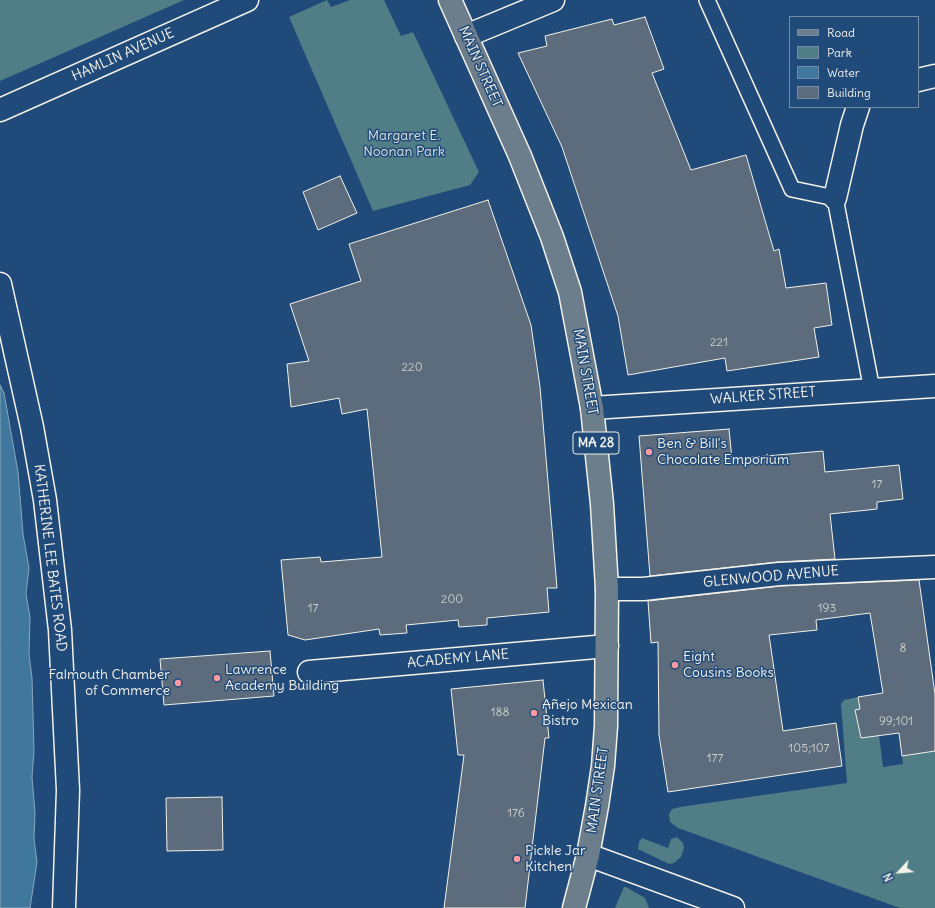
<!DOCTYPE html>
<html>
<head>
<meta charset="utf-8">
<style>
  body { margin:0 }
  #map { position:relative; width:935px; height:908px; overflow:hidden; background:#1f4a7a; font-family:Delius,sans-serif }
  canvas { display:block }
  .legend { position:absolute; left:789px; top:16px; width:130px; height:92px; box-sizing:border-box; background:#1f4a7a; border:1px solid #748da6; margin:0; padding:5px 7px; list-style:none; font-size:12px; color:#f4f1e8 }
  .legend li { display:flex; align-items:center; gap:8px; height:20px }
  .legend b { width:20px; border:1px solid #748da6 }
  .north { position:absolute; left:879px; top:852px; width:40px; height:40px; -webkit-text-stroke:3px #1f4a7a; paint-order:stroke; rotate:244deg; font-size:11px; font-weight:700; line-height:16px; text-align:center; color:#f4f1e8 }
  .north::after { content:''; display:block; margin:auto; width:14px; height:18px; background:#f4f1e8; clip-path:polygon(50% 0,100% 100%,50% 72%,0 100%) }
</style>
</head>
<body>
<div id="map">
<canvas width="935" height="908"></canvas>
<ul class="legend">
<li><b style="height:5px;background:#6c7d8c"></b>Road</li>
<li><b style="height:11px;background:#507d86"></b>Park</li>
<li><b style="height:11px;background:#40789d"></b>Water</li>
<li><b style="height:11px;background:#5c6c7c"></b>Building</li>
</ul>
<div class="north">N</div>
</div>
<script>
const ctx = document.querySelector('canvas').getContext('2d');
ctx.lineJoin = 'round';
function paint(path, color) { ctx.fillStyle = color; ctx.fill(path, 'evenodd'); }
const poly = rows => new Path2D(rows.map(r => 'M' + r).join(''));
function strokePath(path, color, width, dash) { ctx.strokeStyle = color; ctx.lineWidth = width; ctx.lineCap = dash ? 'butt' : 'round'; ctx.setLineDash(dash || []); ctx.stroke(path); }
function drawText(font, color, halo, rows, align = 'center') {
  ctx.font = font + ' Delius,sans-serif'; ctx.lineWidth = 3; ctx.setLineDash([]); ctx.textBaseline = 'middle'; ctx.strokeStyle = halo; ctx.fillStyle = color; for (const [text, x, y, turn = 0] of rows) {
    ctx.save(); ctx.translate(x, y); ctx.rotate((+turn || 0) * Math.PI / 180); ctx.textAlign = isNaN(turn) ? turn : align; if (halo) ctx.strokeText(text, 0, 0); ctx.fillText(text, 0, 0); ctx.restore();
  }
}
const green = poly([
  [0,0,184,0,0,81],
  [327,0,331,7,350,0,384,0,401,36,413,32,479,172,470,185,373,211,289,17],
  [858,697,860,709,855,711,861,737,879,735,883,767,903,764,902,756,935,751,935,908,900,908,678,828,670,822,669,814,672,809,680,807,847,783,841,704,844,700],
  [677,837,683,843,684,848,681,857,674,863,669,864,638,849,639,842,642,838,668,848,671,839],
  [624,887,626,887,645,898,649,908,615,908]
]);
const water = poly([
  [0,385,4,393,18,472,23,534,29,568,26,594,30,617,29,654,32,678,34,751,32,777,35,813,34,839,37,862,30,908,0,908,0,385]
]);
const building = poly([
  [645,17,664,69,652,73,691,170,746,155,774,251,779,249,786,288,826,283,832,325,814,328,819,357,727,371,725,358,628,375,618,316,562,147,518,53,547,46,545,36,612,19,614,25,645,17],
  [340,176,357,213,318,230,303,192,340,176],
  [488,200,531,325,540,387,557,588,547,588,549,612,487,618,487,625,459,627,458,620,406,625,407,633,380,635,379,629,305,640,288,635,281,560,320,557,321,562,382,557,367,409,342,414,339,398,291,407,287,364,309,361,290,304,361,281,349,244,488,200],
  [729,429,732,459,823,451,825,472,899,465,903,499,877,502,877,509,830,514,835,559,778,562,650,576,639,436,729,429],
  [919,580,935,694,935,751,902,756,899,733,861,738,855,710,860,709,858,697,883,693,870,613,816,620,817,630,769,635,783,731,836,723,842,766,668,792,659,735,658,642,651,643,648,601,780,586,919,580],
  [270,651,274,696,164,705,160,659,270,651],
  [543,680,549,738,545,738,525,908,444,908,464,755,458,755,451,689,543,680],
  [222,797,223,850,167,851,166,798,222,797]
]);
const service = poly([
  [707,0,792,189,835,198,872,390]
]);
const minor = poly([
  [466,36,553,0],
  [918,80,935,76],
  [835,198,852,125,858,107],
  [607,589,643,589,779,574,935,567],
  [309,672,607,646],
  [588,855,733,908]
]);
const tertiary = poly([
  [0,110,247,0],
  [0,284,32,427,45,500,60,630,68,790,64,908],
  [592,408,935,386]
]);
const primary = poly([
  [450,0,520,156,552,237,570,292,592,408,602,504,607,589,606,726,603,766,597,806,588,855,574,908]
]);
const markers = [
  [649,452,4,"#ff9aa2"],
  [675,665,4,"#ff9aa2"],
  [217,678,4,"#ff9aa2"],
  [178,683,4,"#ff9aa2"],
  [534,713,4,"#ff9aa2"],
  [517,859,4,"#ff9aa2"]
];
const numberNames = [
  ["221",719,343],
  ["220",412,368],
  ["17",877,485],
  ["200",452,600],
  ["17",313,609],
  ["193",827,609],
  ["8",903,649],
  ["188",500,713],
  ["99;101",896,722],
  ["105;107",809,749],
  ["177",715,759],
  ["176",516,814]
];
const shields = [
  [596,443,46]
];
const shieldNames = [
  ["MA 28",596,443]
];
const streetNames = [
  ["HAMLIN AVENUE",123,55,-24],
  ["MAIN STREET",480,67,66],
  ["MAIN STREET",585,372,80],
  ["WALKER STREET",763,396,-4],
  ["KATHERINE LEE BATES ROAD",50,558,83],
  ["GLENWOOD AVENUE",771,577,-5],
  ["ACADEMY LANE",458,659,-5],
  ["MAIN STREET",598,790,-82]
];
const parkNames = [
  ["Margaret E.",404,136],
  ["Noonan Park",404,152]
];
const poiNames = [
  ["Ben & Bill's",657,444],
  ["Chocolate Emporium",657,460],
  ["Eight",683,657],
  ["Cousins Books",683,673],
  ["Lawrence",225,670],
  ["Academy Building",225,686],
  ["Falmouth Chamber",170,675,"right"],
  ["of Commerce",170,691,"right"],
  ["Añejo Mexican",542,705],
  ["Bistro",542,721],
  ["Pickle Jar",525,851],
  ["Kitchen",525,867]
];
paint(green, '#507d86');
paint(water, '#40789d');
strokePath(water, '#88a8bb', 1);
paint(building, '#5c6c7c');
strokePath(building, '#f4f1e8', 1);
strokePath(service, '#f4f1e8', 18);
strokePath(minor, '#f4f1e8', 25);
strokePath(tertiary, '#f4f1e8', 25);
strokePath(primary, '#f4f1e8', 25);
strokePath(service, '#1f4a7a', 15);
strokePath(minor, '#1f4a7a', 22);
strokePath(tertiary, '#1f4a7a', 22);
strokePath(primary, '#6c7d8c', 22);
for (const [x, y, r, color] of markers) { const dot = new Path2D(); dot.arc(x, y, r, 0, 2 * Math.PI); ctx.fillStyle = color; ctx.fill(dot); strokePath(dot, '#1f4a7a', 1.5); }
drawText('12px', '#ced0cd', null, numberNames);
for (const [x, y, w] of shields) { const box = new Path2D(); box.roundRect(x - w / 2, y - 11, w, 22, 3); ctx.fillStyle = '#1f4a7a'; ctx.fill(box); strokePath(box, '#f4f1e8', 1); }
drawText('bold 13px', '#f4f1e8', null, shieldNames);
drawText('14px', '#f4f1e8', '#1f4a7a', streetNames);
drawText('14px', '#dbe0d9', '#1f4a7a', parkNames);
drawText('14px', '#f4f1e8', '#1f4a7a', poiNames, 'left');
</script>
</body>
</html>
